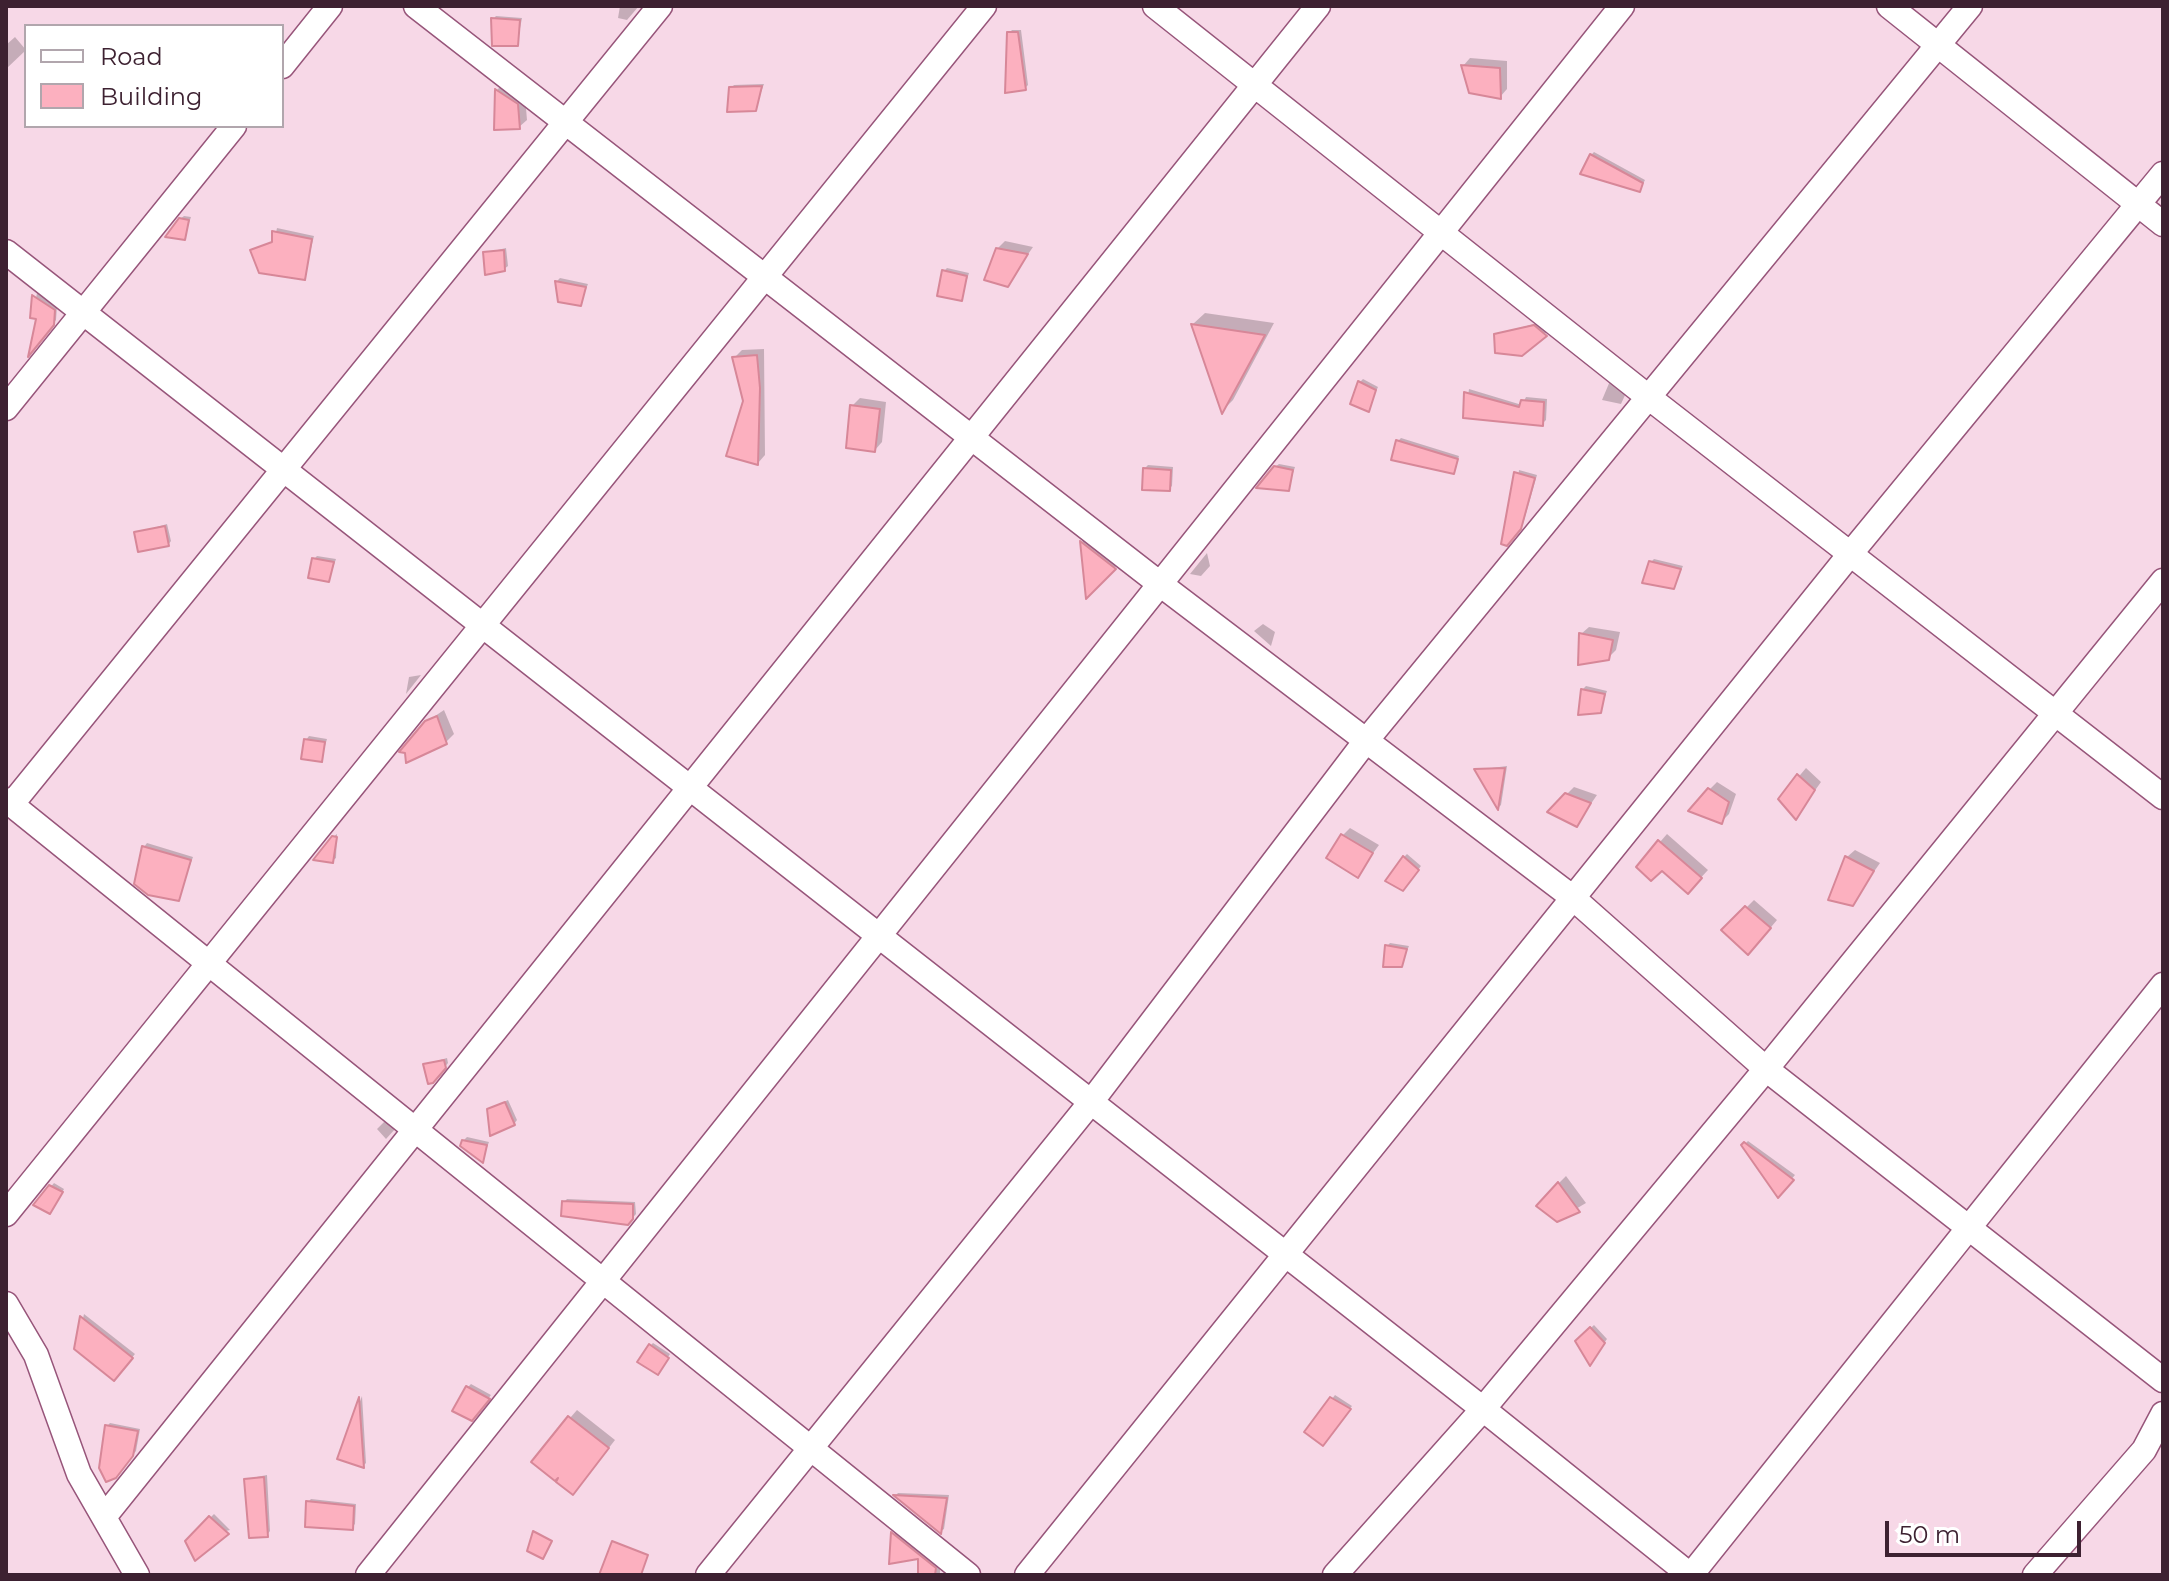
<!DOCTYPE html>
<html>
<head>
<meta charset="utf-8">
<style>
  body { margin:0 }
  #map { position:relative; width:2169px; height:1581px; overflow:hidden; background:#f7d8e7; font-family:Montserrat,sans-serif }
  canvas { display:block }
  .frame { position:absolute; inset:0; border:8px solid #3d2131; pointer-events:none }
  .legend { position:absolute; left:24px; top:24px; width:260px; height:104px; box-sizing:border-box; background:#fff; border:2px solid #b1a6ad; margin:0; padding:10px 14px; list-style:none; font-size:24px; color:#3d2131 }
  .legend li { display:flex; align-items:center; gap:16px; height:40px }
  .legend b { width:40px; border:2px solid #b1a6ad }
  .scale { position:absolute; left:1885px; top:1521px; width:196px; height:36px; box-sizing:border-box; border:4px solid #3d2131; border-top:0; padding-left:10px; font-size:24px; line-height:28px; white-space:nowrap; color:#3d2131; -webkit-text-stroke:6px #fff; paint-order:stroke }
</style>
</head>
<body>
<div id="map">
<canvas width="2169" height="1581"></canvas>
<div class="frame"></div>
<ul class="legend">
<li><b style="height:10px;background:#fff"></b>Road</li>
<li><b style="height:22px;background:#fcb0bf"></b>Building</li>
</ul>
<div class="scale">50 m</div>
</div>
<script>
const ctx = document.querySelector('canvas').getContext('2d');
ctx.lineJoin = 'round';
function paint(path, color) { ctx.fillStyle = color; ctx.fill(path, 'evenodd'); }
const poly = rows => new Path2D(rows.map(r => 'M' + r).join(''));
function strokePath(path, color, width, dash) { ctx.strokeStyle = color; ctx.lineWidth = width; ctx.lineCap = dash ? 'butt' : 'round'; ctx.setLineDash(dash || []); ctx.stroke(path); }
const shadow = poly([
  [620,6,639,6,627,20,618,18],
  [496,16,522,18,517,44,493,19],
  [1012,30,1021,30,1028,85,1025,88,1009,33],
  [15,37,26,50,6,69,6,45],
  [1470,58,1507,61,1507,89,1500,97,1463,66],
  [504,83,525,96,527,120,519,127,496,128,497,90],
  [764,84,755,109,731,88,734,85],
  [1594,152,1645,180,1642,186,1639,190,1591,155],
  [184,216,191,217,184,238,180,219],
  [277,228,314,236,304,278,253,251,274,241],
  [1005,241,1033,247,1007,285,997,249],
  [506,248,508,266,504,269,485,253],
  [947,268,969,273,961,299,944,271],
  [560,278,588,284,580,304,559,300,557,281],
  [37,293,57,306,56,320,31,351,38,318,32,319],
  [1205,313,1274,323,1233,400,1223,410,1193,324],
  [1538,323,1548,331,1521,354,1496,334],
  [764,349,765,455,758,463,734,358,742,350],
  [1363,379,1378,387,1368,409,1360,382],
  [1610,381,1626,393,1621,404,1602,400],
  [1469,389,1522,405,1526,397,1547,399,1546,420,1542,424,1465,416],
  [860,398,886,402,882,442,875,450,852,406],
  [1401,438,1459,456,1456,468,1453,472,1398,441],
  [1279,464,1295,467,1288,489,1275,467],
  [1148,465,1173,467,1172,486,1169,489,1145,468],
  [1519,470,1537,475,1523,524,1510,540],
  [167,524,171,541,168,545,136,533],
  [1089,535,1122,560,1087,595,1082,542],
  [1207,553,1210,566,1201,576,1190,574],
  [317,556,336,559,329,580,314,559],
  [1654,559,1683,566,1674,587,1651,562],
  [1263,624,1275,632,1271,646,1254,631],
  [1589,627,1620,632,1616,650,1608,658,1581,634],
  [421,675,406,694,409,677],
  [1586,686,1607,691,1600,711,1583,689],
  [444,710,454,734,446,742,426,722],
  [309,736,327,739,321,760,306,740],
  [1507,766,1501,805,1499,807,1476,770],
  [1806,768,1821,782,1796,817,1780,799],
  [1717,782,1736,794,1729,814,1722,821,1710,789],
  [1574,787,1597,795,1577,824,1550,811],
  [1350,828,1379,845,1357,875,1343,835],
  [337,834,336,858,332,861,333,837],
  [1667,834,1708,870,1695,884,1663,868,1660,842],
  [147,843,193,857,178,899,144,847],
  [1855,850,1880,863,1852,903,1831,899,1847,857],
  [1407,854,1421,866,1406,885,1404,857],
  [1754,900,1777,920,1756,945,1724,930],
  [1390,943,1409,946,1401,965,1387,946],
  [447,1058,448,1063,436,1078,426,1064],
  [508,1100,517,1120,514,1124,489,1109],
  [386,1120,396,1128,386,1139,377,1129],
  [467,1137,489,1142,482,1161,463,1141],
  [1748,1141,1795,1175,1778,1195,1744,1145],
  [1566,1176,1586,1203,1557,1220,1559,1183],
  [54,1183,64,1189,53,1209,36,1204],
  [567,1199,635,1202,636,1214,628,1223,564,1202],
  [84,1314,135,1354,114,1379,76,1349],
  [1594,1325,1607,1339,1592,1360,1577,1341],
  [653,1343,670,1354,660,1369,650,1346],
  [471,1384,491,1395,475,1416,468,1387],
  [1335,1395,1352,1406,1326,1440,1307,1431],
  [362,1396,366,1463,363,1466,340,1457],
  [577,1410,615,1440,580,1485,564,1471,570,1418],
  [110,1423,140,1429,136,1451,119,1472,107,1426],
  [267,1475,270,1531,267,1535,246,1479],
  [898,1493,949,1495,944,1529,941,1531,896,1495],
  [311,1499,356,1504,355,1524,352,1527,308,1502],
  [214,1514,230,1530,187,1541],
  [895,1530,940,1566,940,1575,920,1575,920,1557,891,1562]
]);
const building = poly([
  [491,18,520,20,518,46,492,46,491,18],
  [1007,32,1018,32,1026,90,1005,93,1007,32],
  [1461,65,1500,68,1501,99,1469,93,1461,65],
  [762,86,756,111,727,112,729,87,762,86],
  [495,89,518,104,520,129,494,130,495,89],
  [1590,154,1643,183,1640,192,1580,174,1590,154],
  [179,218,189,220,185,240,165,237,179,218],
  [272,231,312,239,305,280,259,273,250,250,272,242,272,231],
  [996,248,1028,254,1008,287,984,280,996,248],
  [504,250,505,271,485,275,483,252,504,250],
  [942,270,967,276,962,301,937,296,942,270],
  [555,281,586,287,581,306,558,302,555,281],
  [32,295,55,310,54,325,28,357,36,319,30,318,32,295],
  [1191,324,1265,335,1222,414,1191,324],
  [1534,325,1547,336,1522,356,1495,353,1494,334,1534,325],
  [757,355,760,388,758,465,726,456,743,401,732,357,757,355],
  [1358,381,1376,390,1369,412,1350,404,1358,381],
  [1464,392,1519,407,1521,400,1544,402,1543,426,1463,418,1464,392],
  [850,405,880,409,875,452,846,448,850,405],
  [1396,440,1458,459,1454,474,1391,460,1396,440],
  [1274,466,1293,470,1289,491,1256,488,1274,466],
  [1143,468,1171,470,1170,491,1142,490,1143,468],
  [1514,472,1535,478,1521,529,1507,546,1501,544,1514,472],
  [165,526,169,546,138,552,134,532,165,526],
  [1080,541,1116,569,1086,599,1080,541],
  [312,558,334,562,329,582,308,578,312,558],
  [1649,561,1681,569,1674,589,1642,583,1649,561],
  [1579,633,1613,640,1609,660,1578,665,1579,633],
  [1581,689,1605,694,1601,713,1578,715,1581,689],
  [437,716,447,744,406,763,405,753,399,752,425,721,437,716],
  [304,739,325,742,322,762,301,759,304,739],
  [1505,768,1498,810,1474,769,1505,768],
  [1797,774,1815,790,1796,820,1778,799,1797,774],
  [1708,788,1729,802,1722,824,1688,811,1708,788],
  [1565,793,1591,803,1577,827,1547,812,1565,793],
  [1341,834,1373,853,1358,878,1326,858,1341,834],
  [332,836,337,837,333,863,313,860,332,836],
  [1658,840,1702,878,1688,894,1662,871,1651,881,1636,867,1658,840],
  [142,846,191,860,179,901,148,895,134,884,142,846],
  [1403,856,1419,870,1403,891,1385,881,1403,856],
  [1845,856,1874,871,1853,906,1828,900,1845,856],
  [1745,906,1771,928,1748,955,1721,930,1745,906],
  [1385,945,1407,949,1402,967,1383,967,1385,945],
  [444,1060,446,1068,433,1083,428,1084,423,1064,444,1060],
  [505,1102,515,1125,490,1136,487,1109,505,1102],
  [462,1140,487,1145,483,1163,460,1146,462,1140],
  [1744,1142,1794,1180,1778,1198,1741,1145,1744,1142],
  [1558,1182,1580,1212,1557,1222,1536,1206,1558,1182],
  [49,1185,63,1192,50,1214,33,1205,49,1185],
  [562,1201,633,1204,633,1219,628,1225,561,1216,562,1201],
  [80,1316,133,1358,114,1381,74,1349,80,1316],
  [1590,1327,1605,1343,1590,1366,1575,1341,1590,1327],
  [649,1344,669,1358,658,1375,637,1362,649,1344],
  [466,1386,490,1399,472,1421,452,1411,466,1386],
  [359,1397,364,1468,337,1459,359,1397],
  [1330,1397,1351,1409,1323,1446,1304,1432,1330,1397],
  [568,1416,609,1448,573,1495,556,1482,558,1478,555,1481,531,1462,568,1416],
  [105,1425,138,1431,133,1456,116,1478,106,1482,99,1468,105,1425],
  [264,1477,268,1537,249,1538,244,1479,264,1477],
  [893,1495,947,1498,941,1534,893,1495],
  [306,1501,354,1506,353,1530,305,1527,306,1501],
  [209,1516,229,1534,195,1561,185,1541,209,1516],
  [533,1531,552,1541,543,1559,527,1551,533,1531],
  [891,1532,936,1568,935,1575,918,1575,918,1559,889,1564,891,1532],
  [612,1541,648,1555,641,1575,599,1575,612,1541]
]);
const minor = poly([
  [416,6,1160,584,1572,897,1766,1069,2163,1380],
  [1155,6,1647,396,2163,797],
  [1889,6,2163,224],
  [282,66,330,6],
  [6,252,1483,1409,1690,1575],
  [6,408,234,126],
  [6,800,968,1575],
  [11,805,660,6],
  [6,1214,984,6],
  [6,1304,36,1355,79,1474,137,1575],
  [104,1517,1318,6],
  [368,1575,1622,6],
  [708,1575,1091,1102,1365,742,1970,6],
  [1027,1575,1851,553,2163,174],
  [1335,1575,1483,1409,1766,1069,2163,581],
  [1691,1575,2163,985],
  [2035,1575,2144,1450,2163,1414]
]);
paint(shadow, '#0003');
paint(building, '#fcb0bf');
strokePath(building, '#d78798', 2);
strokePath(minor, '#97557a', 27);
strokePath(minor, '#fff', 24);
</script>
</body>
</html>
